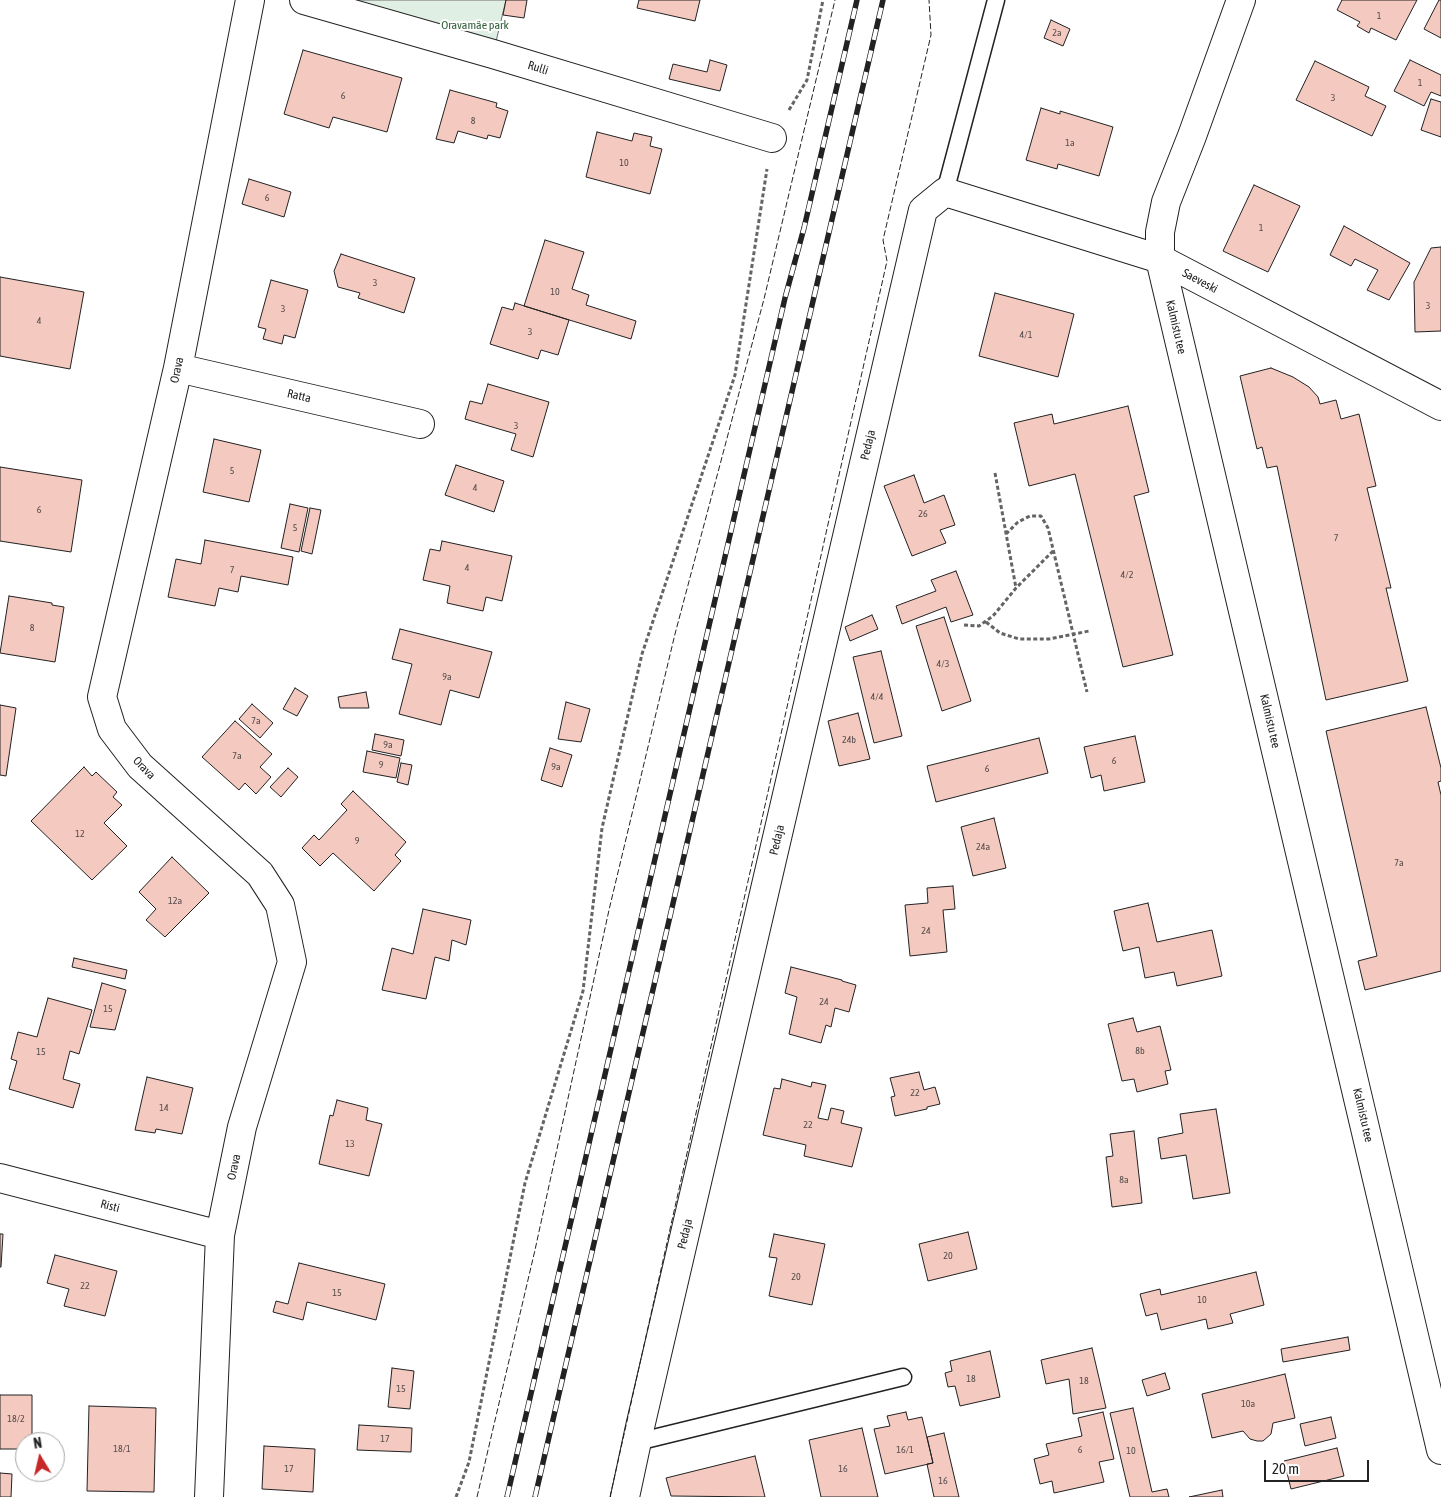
<!DOCTYPE html>
<html>
<head>
<meta charset="utf-8">
<style>
  body { margin:0 }
  #map { position:relative; width:1441px; height:1497px; overflow:hidden; background:#fff; font-family:"Asap Condensed",sans-serif }
  canvas { display:block }
  .north { position:absolute; left:15px; top:1432px; width:50px; height:50px; box-sizing:border-box; background:#fff; border:1px solid #a7a7a7; border-radius:50%; rotate:351deg; font-size:14px; font-weight:700; line-height:20px; text-align:center; color:#222 }
  .north::after { content:''; display:block; margin:auto; width:18px; height:22px; background:#c62828; clip-path:polygon(50% 0,100% 100%,50% 72%,0 100%) }
  .scale { position:absolute; left:1264px; top:1460px; width:105px; height:22px; box-sizing:border-box; border:2px solid #222; border-top:0; padding-left:6px; font-size:15px; line-height:18px; white-space:nowrap; color:#222; -webkit-text-stroke:4px #fff; paint-order:stroke }
</style>
</head>
<body>
<div id="map">
<canvas width="1441" height="1497"></canvas>
<div class="north">N</div>
<div class="scale">20 m</div>
</div>
<script>
const ctx = document.querySelector('canvas').getContext('2d');
ctx.lineJoin = 'round';
function paint(path, color) { ctx.fillStyle = color; ctx.fill(path, 'evenodd'); }
const poly = rows => new Path2D(rows.map(r => 'M' + r).join(''));
function strokePath(path, color, width, dash) { ctx.strokeStyle = color; ctx.lineWidth = width; ctx.lineCap = dash ? 'butt' : 'round'; ctx.setLineDash(dash || []); ctx.stroke(path); }
function drawText(font, color, halo, rows, align = 'center') {
  ctx.font = font + ' "Asap Condensed",sans-serif'; ctx.lineWidth = 4; ctx.setLineDash([]); ctx.textBaseline = 'middle'; ctx.strokeStyle = halo; ctx.fillStyle = color; for (const [text, x, y, turn = 0] of rows) {
    ctx.save(); ctx.translate(x, y); ctx.rotate((+turn || 0) * Math.PI / 180); ctx.textAlign = isNaN(turn) ? turn : align; if (halo) ctx.strokeText(text, 0, 0); ctx.fillText(text, 0, 0); ctx.restore();
  }
}
const green = poly([
  [304,0,506,0,493,54,304,0]
]);
const building = poly([
  [506,0,527,0,524,18,503,15,506,0],
  [639,0,700,0,695,21,637,8,639,0],
  [1342,0,1417,0,1396,40,1371,28,1369,33,1357,26,1360,22,1337,10,1342,0],
  [1439,0,1441,0,1441,38,1424,29,1439,0],
  [1051,20,1070,29,1063,46,1044,38,1051,20],
  [303,50,402,78,387,132,333,117,329,128,284,114,303,50],
  [710,60,727,65,720,91,669,79,673,64,707,72,710,60],
  [1410,60,1441,75,1441,96,1431,92,1424,106,1394,91,1410,60],
  [1315,61,1369,87,1365,96,1386,106,1372,136,1296,100,1315,61],
  [450,90,497,103,496,107,508,111,500,138,488,135,487,139,458,131,454,143,436,139,450,90],
  [1431,99,1441,102,1441,137,1421,130,1431,99],
  [1041,108,1060,114,1060,111,1113,127,1099,176,1058,164,1057,169,1026,160,1041,108],
  [597,132,632,141,634,133,652,137,650,146,662,149,650,194,586,177,597,132],
  [249,179,291,192,284,217,242,204,249,179],
  [1254,185,1300,206,1268,272,1223,251,1254,185],
  [1344,226,1410,263,1389,300,1367,290,1378,270,1355,259,1351,266,1330,255,1344,226],
  [545,240,584,252,572,289,589,295,586,305,636,321,631,339,524,306,545,240],
  [1441,247,1441,331,1415,332,1414,282,1431,248,1441,247],
  [341,254,415,278,404,313,358,298,360,293,338,287,334,271,341,254],
  [0,277,84,292,70,369,0,356,0,277],
  [271,280,308,290,295,338,284,335,282,344,263,339,266,329,258,327,271,280],
  [995,293,1074,314,1058,377,979,356,995,293],
  [515,303,569,320,558,355,541,350,538,359,490,344,502,307,513,310,515,303],
  [1271,368,1293,377,1309,387,1318,397,1320,404,1336,400,1341,419,1359,414,1376,486,1367,488,1391,588,1386,588,1408,681,1326,700,1277,466,1267,468,1262,447,1257,449,1240,376,1271,368],
  [488,384,549,402,533,457,511,450,516,434,465,419,470,401,482,404,488,384],
  [1128,406,1149,492,1134,496,1173,655,1123,667,1075,474,1029,486,1014,423,1052,414,1054,424,1128,406],
  [214,439,261,450,249,502,203,492,214,439],
  [456,465,504,481,494,512,445,495,456,465],
  [0,467,82,480,71,552,0,541,0,467],
  [914,475,924,503,944,495,955,525,940,530,946,543,912,556,884,486,914,475],
  [290,504,308,508,299,552,281,548,290,504],
  [310,508,321,510,312,554,301,551,310,508],
  [205,540,293,557,288,585,241,576,238,592,219,588,215,606,168,597,176,559,201,564,205,540],
  [442,541,512,556,502,601,486,597,483,611,447,603,450,586,423,580,430,549,440,551,442,541],
  [956,571,973,615,951,622,946,607,902,624,896,606,936,591,931,580,956,571],
  [9,596,52,603,52,605,64,607,55,662,0,653,9,596],
  [872,615,878,629,850,641,845,627,872,615],
  [944,617,971,701,942,711,916,626,944,617],
  [400,629,492,652,479,698,450,690,441,725,399,714,412,664,392,659,400,629],
  [881,651,902,736,874,743,853,657,881,651],
  [295,688,308,696,297,716,283,709,295,688],
  [366,692,369,708,340,708,338,697,366,692],
  [566,702,590,709,581,742,558,739,566,702],
  [252,704,273,723,260,738,239,719,252,704],
  [0,705,16,708,6,776,0,775,0,705],
  [1426,707,1441,768,1441,781,1438,782,1441,795,1441,971,1365,990,1358,961,1377,956,1326,731,1426,707],
  [858,713,870,759,839,766,828,721,858,713],
  [235,721,272,754,260,767,271,777,256,794,245,783,239,790,202,757,235,721],
  [375,734,404,740,401,756,372,750,375,734],
  [1135,736,1145,782,1104,791,1101,775,1091,778,1084,747,1135,736],
  [1039,738,1048,773,936,802,927,766,1039,738],
  [550,748,572,755,562,787,541,780,550,748],
  [367,751,400,758,396,778,363,772,367,751],
  [401,763,412,765,408,785,397,782,401,763],
  [84,767,92,776,96,772,117,792,113,797,122,805,104,823,127,846,92,880,31,821,84,767],
  [288,768,298,777,281,797,270,787,288,768],
  [353,791,406,842,395,855,401,861,374,891,333,853,320,866,302,848,314,835,319,840,347,810,341,804,353,791],
  [994,818,1006,868,973,876,961,827,994,818],
  [172,857,209,893,165,937,146,920,156,909,139,892,172,857],
  [953,886,955,909,943,910,947,952,910,956,905,905,928,903,927,888,953,886],
  [1148,903,1157,942,1212,930,1222,976,1177,986,1174,972,1145,978,1139,947,1123,951,1114,911,1148,903],
  [423,909,471,920,466,945,452,940,449,961,435,957,426,999,382,990,392,948,413,954,423,909],
  [74,958,127,970,125,979,72,967,74,958],
  [791,967,842,980,842,981,856,985,849,1012,835,1008,831,1027,826,1025,821,1043,789,1034,797,997,785,993,791,967],
  [102,983,126,990,115,1030,90,1027,102,983],
  [48,998,92,1010,79,1054,70,1051,63,1079,80,1084,73,1108,9,1089,17,1061,11,1059,18,1032,37,1037,48,998],
  [1133,1018,1137,1032,1160,1026,1171,1070,1165,1071,1168,1084,1137,1092,1134,1079,1122,1081,1108,1024,1133,1018],
  [919,1072,924,1090,935,1087,940,1104,927,1107,927,1109,895,1116,891,1097,895,1096,890,1078,919,1072],
  [147,1077,193,1088,182,1134,156,1129,155,1133,135,1130,147,1077],
  [782,1079,811,1087,812,1082,826,1085,818,1118,828,1120,831,1108,844,1111,841,1123,862,1128,852,1167,804,1156,806,1145,763,1135,774,1088,780,1089,782,1079],
  [337,1100,368,1108,366,1120,382,1124,369,1176,319,1164,330,1115,333,1116,337,1100],
  [1216,1109,1230,1193,1193,1199,1186,1155,1161,1159,1158,1138,1183,1133,1180,1114,1216,1109],
  [1134,1131,1142,1203,1112,1207,1106,1157,1113,1156,1110,1134,1134,1131],
  [968,1232,977,1269,928,1281,919,1244,968,1232],
  [0,1234,3,1234,1,1267,0,1267,0,1234],
  [774,1234,825,1244,812,1305,769,1296,777,1258,769,1257,774,1234],
  [55,1255,117,1271,105,1316,64,1306,69,1289,47,1283,55,1255],
  [299,1263,385,1284,376,1320,307,1302,303,1320,273,1312,276,1301,288,1304,299,1263],
  [1256,1272,1264,1305,1230,1314,1233,1323,1208,1329,1206,1319,1161,1330,1157,1313,1146,1316,1140,1294,1160,1289,1161,1295,1256,1272],
  [1348,1337,1350,1350,1283,1362,1281,1349,1348,1337],
  [1092,1348,1106,1408,1073,1414,1069,1379,1046,1384,1041,1360,1092,1348],
  [990,1351,1000,1397,960,1406,955,1386,948,1387,945,1373,952,1371,950,1361,990,1351],
  [392,1368,414,1371,410,1409,388,1407,392,1368],
  [1165,1373,1170,1389,1147,1396,1142,1380,1165,1373],
  [1285,1374,1295,1418,1273,1423,1271,1434,1263,1441,1257,1441,1250,1439,1243,1431,1212,1438,1202,1394,1285,1374],
  [0,1395,32,1395,32,1442,25,1442,25,1449,0,1449,0,1395],
  [89,1406,156,1408,154,1492,87,1491,89,1406],
  [1133,1408,1152,1492,1167,1489,1169,1497,1130,1497,1110,1413,1133,1408],
  [906,1412,908,1420,922,1417,933,1463,885,1474,874,1429,890,1426,887,1416,906,1412],
  [1103,1412,1114,1459,1099,1462,1104,1482,1054,1493,1052,1481,1040,1484,1034,1459,1049,1455,1046,1444,1082,1436,1078,1418,1103,1412],
  [1331,1417,1336,1438,1305,1446,1300,1424,1331,1417],
  [359,1425,412,1428,411,1452,357,1450,359,1425],
  [862,1428,878,1497,821,1497,809,1440,862,1428],
  [944,1433,959,1497,934,1497,927,1464,933,1463,927,1437,944,1433],
  [264,1446,315,1449,313,1492,262,1489,264,1446],
  [1337,1448,1344,1476,1291,1489,1284,1461,1337,1448],
  [755,1456,765,1497,671,1496,666,1478,755,1456],
  [0,1473,12,1474,11,1497,0,1497,0,1473],
  [1222,1490,1223,1497,1189,1497,1222,1490]
]);
const path = poly([
  [789,110,807,80,823,0],
  [995,473,1016,588],
  [1006,534,1018,522,1030,516,1041,516,1048,528,1087,692],
  [986,622,1000,633,1019,639,1049,639,1089,631],
  [964,625,979,626,993,616,1016,588,1053,551],
  [456,1497,469,1462,525,1183,583,991,602,828,642,654,735,375,767,169]
]);
const lane = poly([
  [945,192,996,0],
  [637,1442,903,1377]
]);
const street = poly([
  [304,0,493,54,772,138],
  [1241,0,1192,136,1166,202,1160,232,1160,259,1441,1450],
  [178,368,420,424],
  [0,1178,220,1235],
  [209,1497,220,1235,242,1127,292,962,280,905,260,874,140,766,112,729,102,697,178,368,250,0],
  [625,1497,640,1427,923,210,945,192,1160,259,1441,406]
]);
const rail = poly([
  [507,1497,785,298,804,228,857,0],
  [535,1497,883,0]
]);
const fence = poly([
  [477,1497,535,1250,609,910,675,634,764,299,835,0],
  [610,1497,887,261,883,240,931,35,929,0]
]);
const numberNames = [
  ["1",1379,16],
  ["2a",1057,33],
  ["1",1420,83],
  ["6",343,96],
  ["3",1333,98],
  ["8",473,121],
  ["1a",1070,143],
  ["10",624,163],
  ["6",267,198],
  ["1",1261,228],
  ["3",375,283],
  ["10",555,292],
  ["3",1428,306],
  ["3",283,309],
  ["4",39,321],
  ["3",530,332],
  ["4/1",1026,335],
  ["3",516,426],
  ["5",232,471],
  ["4",475,488],
  ["6",39,510],
  ["26",923,514],
  ["5",295,528],
  ["7",1336,538],
  ["4",467,568],
  ["7",232,570],
  ["4/2",1127,575],
  ["8",32,628],
  ["4/3",943,664],
  ["9a",447,677],
  ["4/4",877,697],
  ["7a",256,721],
  ["24b",849,740],
  ["9a",388,745],
  ["7a",237,756],
  ["6",1114,761],
  ["9",381,765],
  ["9a",556,767],
  ["6",987,769],
  ["12",80,834],
  ["9",357,841],
  ["24a",983,847],
  ["7a",1399,863],
  ["12a",175,901],
  ["24",926,931],
  ["24",824,1002],
  ["15",108,1009],
  ["8b",1140,1051],
  ["15",41,1052],
  ["22",915,1093],
  ["14",164,1108],
  ["22",808,1125],
  ["13",350,1144],
  ["8a",1124,1180],
  ["20",948,1256],
  ["20",796,1277],
  ["22",85,1286],
  ["15",337,1293],
  ["10",1202,1300],
  ["18",971,1379],
  ["18",1084,1381],
  ["15",401,1389],
  ["10a",1248,1404],
  ["18/2",16,1419],
  ["17",385,1439],
  ["18/1",122,1449],
  ["16/1",905,1450],
  ["6",1080,1450],
  ["10",1131,1451],
  ["17",289,1469],
  ["16",843,1469],
  ["16",943,1481]
];
const parkNames = [
  ["Oravamäe park",475,25]
];
const streetNames = [
  ["Rulli",538,68,17],
  ["Saeveski",1200,281,28],
  ["Kalmistu tee",1176,327,77],
  ["Orava",177,370,-78],
  ["Ratta",299,396,13],
  ["Pedaja",868,445,-77],
  ["Kalmistu tee",1270,721,77],
  ["Orava",144,768,46],
  ["Pedaja",777,840,-77],
  ["Kalmistu tee",1363,1115,77],
  ["Orava",234,1167,-78],
  ["Risti",110,1206,15],
  ["Pedaja",685,1234,-77]
];
paint(green, '#e0efe3');
strokePath(green, '#6f6f6f', 1);
paint(building, '#f3c9c0');
strokePath(building, '#222', 1);
strokePath(lane, '#222', 19);
strokePath(street, '#222', 30);
strokePath(path, '#646464', 3, [4, 2.5]);
strokePath(lane, '#fff', 16);
strokePath(street, '#fff', 28);
strokePath(rail, '#222', 5.5);
strokePath(rail, '#fff', 4, [11]);
strokePath(fence, '#222', 1, [6, 2.5]);
drawText('10px', '#564c4a', null, numberNames);
drawText('12px', '#2f5e38', '#fff', parkNames);
drawText('12px', '#222', '#fff', streetNames);
</script>
</body>
</html>
